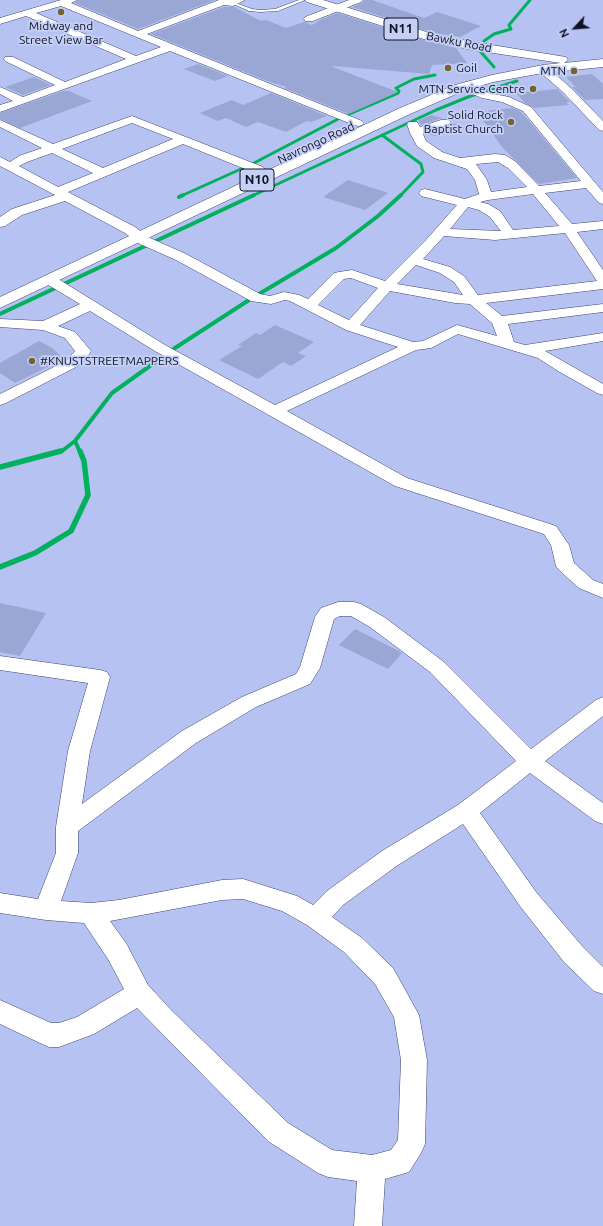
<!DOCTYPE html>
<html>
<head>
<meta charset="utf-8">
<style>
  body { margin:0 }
  #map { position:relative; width:603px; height:1226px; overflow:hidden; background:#b6c3f2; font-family:Ubuntu,sans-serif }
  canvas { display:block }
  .north { position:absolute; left:555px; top:8px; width:40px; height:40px; -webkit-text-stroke:3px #c6d0f7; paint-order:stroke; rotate:244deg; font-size:11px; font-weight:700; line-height:16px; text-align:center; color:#0f1323 }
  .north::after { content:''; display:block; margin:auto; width:14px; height:18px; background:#0f1323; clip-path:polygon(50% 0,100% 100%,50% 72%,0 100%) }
</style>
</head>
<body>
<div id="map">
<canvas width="603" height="1226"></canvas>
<div class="north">N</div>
</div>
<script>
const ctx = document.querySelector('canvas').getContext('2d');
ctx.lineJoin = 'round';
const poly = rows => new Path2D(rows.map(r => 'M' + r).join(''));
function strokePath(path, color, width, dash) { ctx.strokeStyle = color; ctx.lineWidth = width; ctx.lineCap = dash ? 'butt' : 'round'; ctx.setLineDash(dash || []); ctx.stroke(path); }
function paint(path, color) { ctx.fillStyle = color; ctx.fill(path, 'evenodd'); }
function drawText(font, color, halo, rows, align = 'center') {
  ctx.font = font + ' Ubuntu,sans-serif'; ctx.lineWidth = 3.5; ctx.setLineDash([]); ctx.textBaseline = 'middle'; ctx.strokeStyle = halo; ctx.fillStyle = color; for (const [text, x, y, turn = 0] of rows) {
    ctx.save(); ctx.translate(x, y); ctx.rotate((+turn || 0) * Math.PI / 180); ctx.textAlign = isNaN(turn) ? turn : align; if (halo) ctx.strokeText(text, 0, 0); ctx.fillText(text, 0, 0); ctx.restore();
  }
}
const streamFar2 = poly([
  [484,41,494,34,511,29,509,25,530,0],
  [480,51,494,67],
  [349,114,398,93,399,91,396,88,414,79,435,75],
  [382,135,421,164,423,172,400,196],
  [181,196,252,164,340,118],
  [252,196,436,110,468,97,517,81]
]);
const streamFar1 = poly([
  [179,197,183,195],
  [0,314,254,195],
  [75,441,80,452],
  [57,452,62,451,75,441,112,393,175,348,249,300,336,248,378,216,401,195]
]);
const stream = poly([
  [0,467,61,451],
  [0,567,35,553,71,531,88,495,84,461,80,451]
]);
const building = poly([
  [78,0,215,0,138,29,75,3],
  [364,0,372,0,424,18,437,12,481,26,460,37,433,33,352,7,362,3],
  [224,7,234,7,261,21,266,20,286,28,304,22,312,25,320,20,337,13,430,42,456,48,467,63,432,65,429,74,333,66,333,67,398,92,349,114,284,88,287,87,267,81,151,34],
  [198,64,228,76,215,81,184,69],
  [592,74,603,84,603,99,585,100,572,87,576,87,566,77],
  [34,77,51,85,23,95,5,87],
  [557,89,570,102,566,102,569,105,534,108,525,103,516,93],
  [63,91,69,91,92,101,20,128,0,119,0,113],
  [271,93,327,116,311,122,307,121,286,132,258,122,246,127,226,118,217,121,200,113,232,100,243,105],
  [512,108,520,111,530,122,577,178,539,184,502,147,477,112],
  [431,115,442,118,421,125,418,121],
  [452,123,466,128,435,136,428,134],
  [348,180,388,193,365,210,323,197],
  [275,325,314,342,298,353,306,356,291,366,283,362,258,379,219,360,242,346,238,345,256,333,260,335],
  [39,341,52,348,64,359,15,383,0,373,0,363],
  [0,603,46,613,20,656,0,652],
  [355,629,399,651,402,653,388,669,339,645]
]);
const lane = poly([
  [299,0,305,0,278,11,260,12,249,11,231,3,233,2,252,9,260,10,275,9,299,0]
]);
const street = poly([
  [61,0,77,0,71,3,138,31,219,0,245,0,233,6,224,5,147,34,362,121,364,123,362,125,358,126,354,125,170,51,0,112,0,105,13,101,0,94,0,87,23,97,55,85,5,61,4,59,5,57,13,57,65,82,126,59,26,16,0,24,0,18,61,0],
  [61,6,161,47,136,56,36,13,61,6],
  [349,0,363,0,361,2,313,21,305,21,304,19,305,17,349,0],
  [543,66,547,67,572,89,603,121,603,131,599,130,564,93,539,71,538,69,543,66],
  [474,88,489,93,509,97,531,107,603,192,603,204,599,203,586,188,545,193,572,224,603,221,603,229,577,232,603,270,603,289,486,303,502,316,603,304,603,312,508,324,514,342,525,345,603,333,603,341,545,351,603,384,603,395,597,393,558,371,538,358,458,334,431,348,416,350,287,411,407,478,556,526,569,545,574,563,593,580,603,584,603,598,579,588,559,570,556,566,551,545,544,534,395,486,155,351,90,311,58,326,75,332,91,351,86,359,76,367,6,403,0,405,0,394,66,361,75,351,65,338,43,330,0,327,0,319,43,321,80,304,45,283,43,280,45,277,50,276,55,277,165,345,275,405,398,347,346,330,290,301,285,300,271,304,251,301,176,260,140,244,125,233,65,201,22,215,5,226,0,227,0,217,12,209,55,195,0,166,0,157,10,162,19,156,42,148,0,127,0,120,53,144,132,116,263,167,265,170,263,173,255,173,183,144,68,192,135,227,150,238,186,254,260,294,270,296,284,292,299,295,308,299,334,273,339,272,352,270,385,281,426,240,457,205,421,196,419,193,421,190,425,189,465,199,479,194,475,180,467,169,434,158,417,146,410,133,407,124,409,122,417,122,420,127,441,120,449,120,451,122,449,124,423,134,426,141,442,152,460,158,495,154,505,155,516,162,539,186,581,181,523,111,502,102,482,98,470,93,468,91,470,89,474,88],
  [132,123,173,139,103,168,62,149,132,123],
  [52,153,93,173,58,187,19,166,27,162,52,153],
  [498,162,508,168,527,187,491,192,487,180,476,164,498,162],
  [533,194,559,226,513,230,500,211,488,204,480,202,488,200,533,194],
  [468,207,479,210,490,217,501,231,450,229,468,207],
  [565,233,597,281,478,295,464,276,450,267,423,259,444,236,495,240,565,233],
  [416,265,440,273,454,282,463,295,397,284,416,265],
  [351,278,378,288,349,320,318,305,344,279,351,278],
  [390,291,455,303,470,304,492,323,497,336,457,325,423,341,413,342,360,325,390,291],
  [338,602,354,602,361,604,384,617,444,662,531,749,596,700,603,697,603,716,545,761,603,803,603,824,595,821,530,773,480,813,536,892,582,946,603,967,603,994,594,991,564,962,520,906,463,824,398,865,343,905,332,917,362,938,393,968,419,1015,427,1060,425,1144,421,1153,409,1172,385,1179,382,1226,354,1226,357,1181,328,1177,318,1173,268,1141,137,1008,94,1034,59,1047,49,1047,40,1043,0,1024,0,1000,51,1023,59,1023,77,1017,124,989,108,959,84,923,46,920,0,913,0,893,38,899,56,853,56,827,68,751,88,683,0,670,0,656,100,670,107,672,110,677,90,751,82,804,182,731,242,697,296,674,300,667,315,617,321,608,338,602],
  [340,616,351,616,370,627,430,672,516,761,458,805,382,851,327,891,313,905,297,896,243,879,222,880,119,900,91,903,61,901,78,853,78,831,196,743,256,707,310,684,320,668,334,619,340,616],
  [243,899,282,911,307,925,344,952,375,984,394,1017,401,1060,398,1140,391,1150,372,1155,332,1150,288,1123,172,1011,148,985,126,943,110,921,222,900,243,899]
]);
const highway = poly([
  [305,0,323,0,433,34,473,42,566,57,568,60,564,63,603,59,603,67,543,73,493,82,463,91,410,114,0,308,0,297,400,108,455,85,492,75,543,65,561,63,473,50,430,41,307,2,305,0]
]);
const markers = [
  [61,12,4,"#726330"],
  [448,68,4,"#726330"],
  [574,71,4,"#726330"],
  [533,89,4,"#726330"],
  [511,122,4,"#726330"],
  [32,361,4,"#726330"]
];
const farPoinames = [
  ["Midway and",61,26,"center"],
  ["Street View Bar",61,40,"center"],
  ["Goil",456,68,"left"],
  ["MTN",566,71],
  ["MTN Service Centre",525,89],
  ["Solid Rock",503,115],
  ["Baptist Church",503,129],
  ["#KNUSTSTREETMAPPERS",40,361,"left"]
];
const farStreetnames = [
  ["Bawku Road",459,42,11],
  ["Navrongo Road",316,143,-25]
];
const shields = [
  [401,29,34],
  [257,180,34]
];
const shieldNames = [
  ["N11",401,29],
  ["N10",257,180]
];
strokePath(streamFar2, '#03b05e', 3);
strokePath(streamFar1, '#03b05e', 4);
strokePath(stream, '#03b05e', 5.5);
paint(building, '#9aa6d4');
strokePath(lane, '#3d466e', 1);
strokePath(street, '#3d466e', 1);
strokePath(highway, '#3d466e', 1);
paint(lane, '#fff');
paint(street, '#fff');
paint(highway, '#fff');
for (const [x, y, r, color] of markers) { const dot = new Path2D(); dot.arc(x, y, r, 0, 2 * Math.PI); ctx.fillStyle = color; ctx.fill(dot); strokePath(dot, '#c6d0f7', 1.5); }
drawText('12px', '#0f1323', '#c6d0f7', farPoinames, 'right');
drawText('12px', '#0f1323', '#c6d0f7', farStreetnames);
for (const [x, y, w] of shields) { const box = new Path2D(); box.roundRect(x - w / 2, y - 11, w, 22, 3); ctx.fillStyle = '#c6d0f7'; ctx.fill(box); strokePath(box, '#0f1323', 1); }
drawText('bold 13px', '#0f1323', null, shieldNames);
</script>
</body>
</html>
